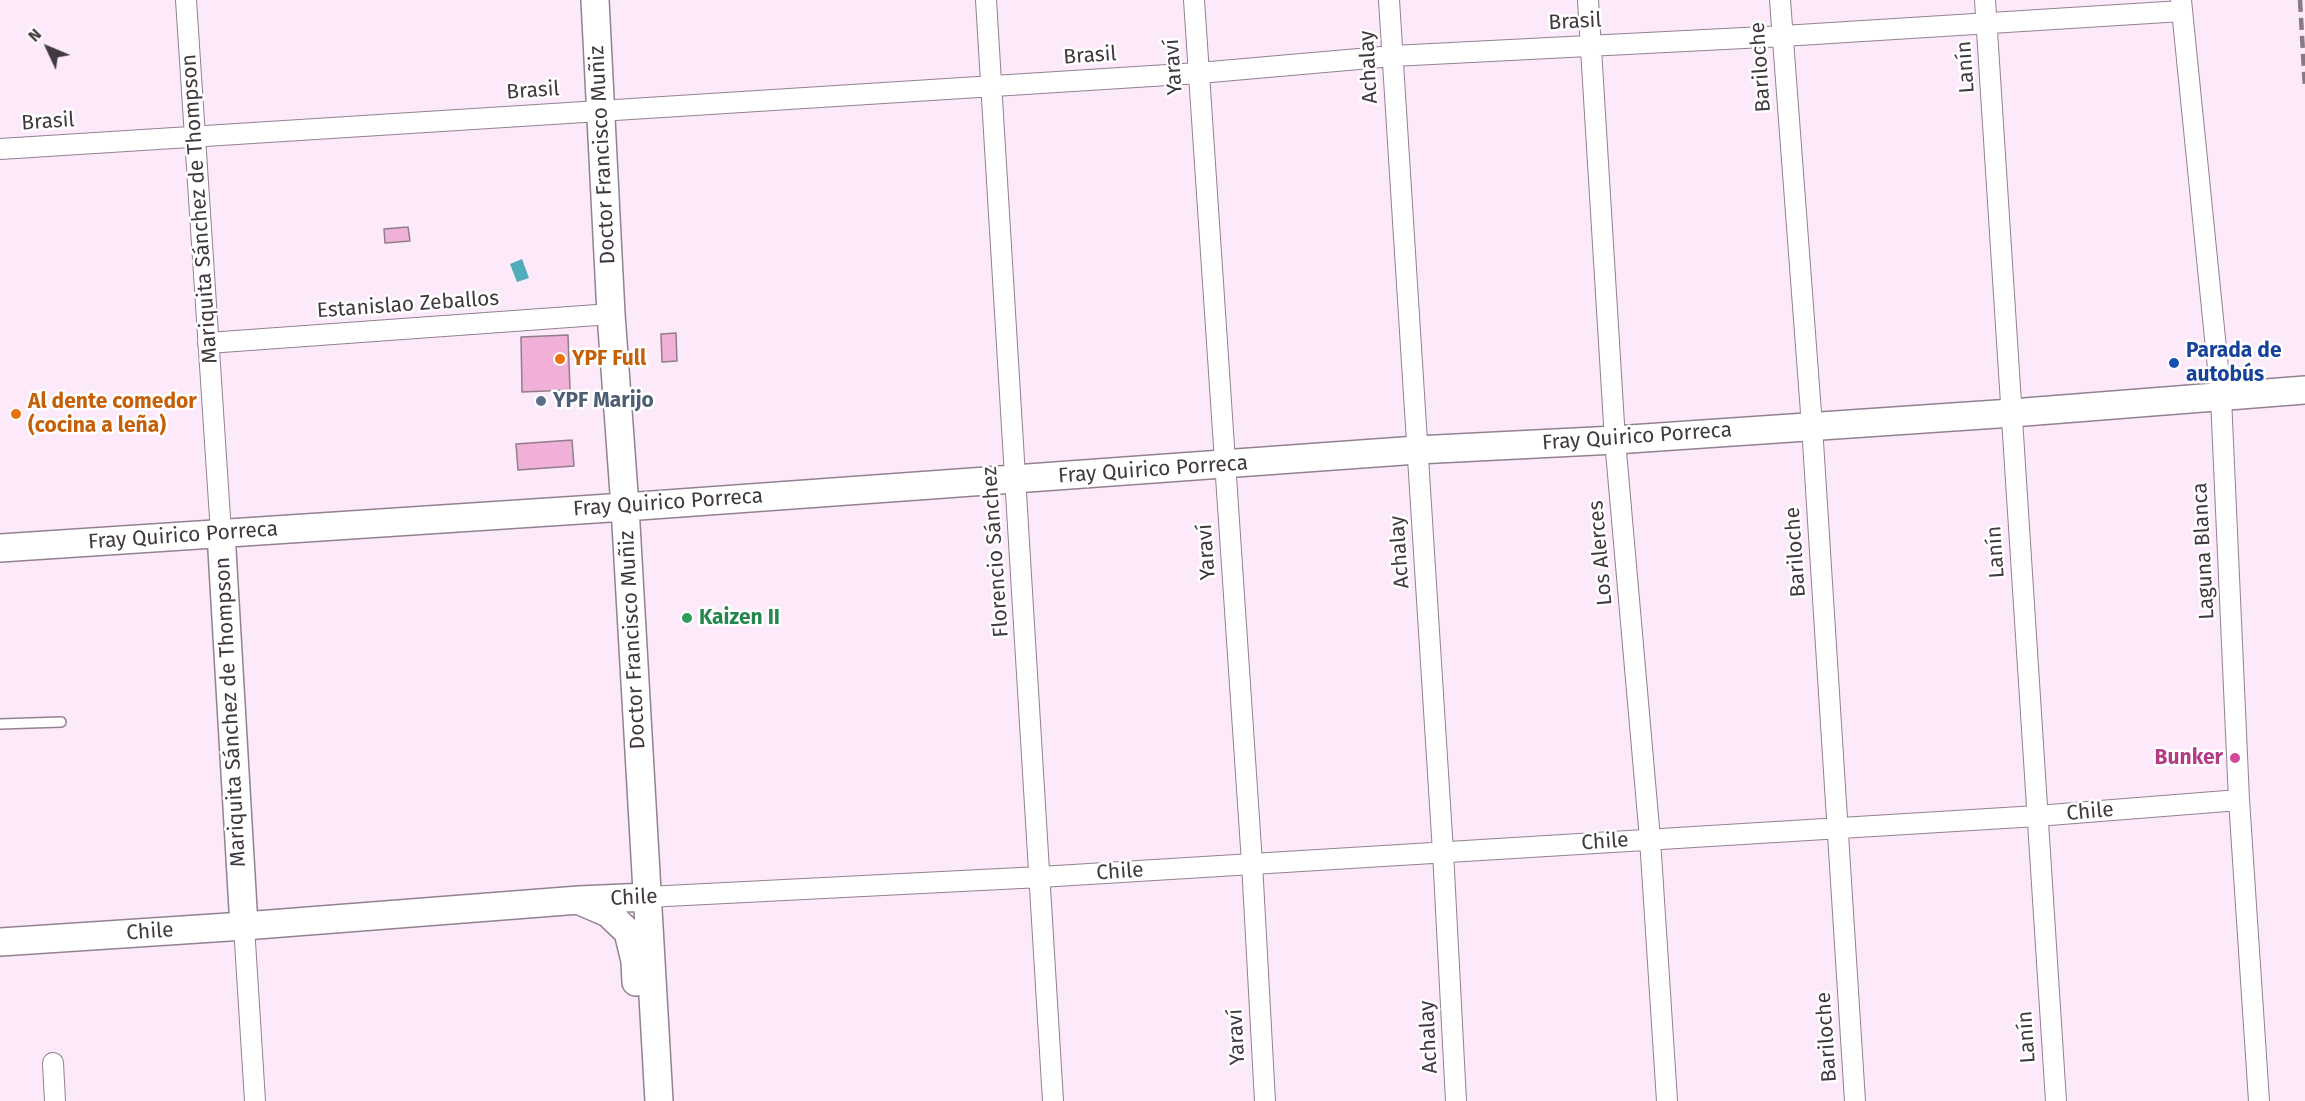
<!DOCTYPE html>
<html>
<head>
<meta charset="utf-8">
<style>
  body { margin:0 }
  #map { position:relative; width:2305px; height:1101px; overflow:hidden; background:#fceafb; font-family:"Fira Sans",sans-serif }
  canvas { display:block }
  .north { position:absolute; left:18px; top:18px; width:60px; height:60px; -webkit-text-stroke:4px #fff; paint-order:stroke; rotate:314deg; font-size:16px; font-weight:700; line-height:24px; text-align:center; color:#403940 }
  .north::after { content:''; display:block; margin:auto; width:21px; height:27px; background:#403940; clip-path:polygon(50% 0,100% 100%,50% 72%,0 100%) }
</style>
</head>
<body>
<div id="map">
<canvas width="2305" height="1101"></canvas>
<div class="north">N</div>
</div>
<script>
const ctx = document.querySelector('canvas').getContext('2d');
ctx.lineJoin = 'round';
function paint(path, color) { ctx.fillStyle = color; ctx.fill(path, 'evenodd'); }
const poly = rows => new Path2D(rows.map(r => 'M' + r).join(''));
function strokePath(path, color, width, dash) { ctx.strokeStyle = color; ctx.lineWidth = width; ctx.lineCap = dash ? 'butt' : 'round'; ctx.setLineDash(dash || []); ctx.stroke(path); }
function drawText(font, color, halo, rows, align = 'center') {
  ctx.font = font + ' "Fira Sans",sans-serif'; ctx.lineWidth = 5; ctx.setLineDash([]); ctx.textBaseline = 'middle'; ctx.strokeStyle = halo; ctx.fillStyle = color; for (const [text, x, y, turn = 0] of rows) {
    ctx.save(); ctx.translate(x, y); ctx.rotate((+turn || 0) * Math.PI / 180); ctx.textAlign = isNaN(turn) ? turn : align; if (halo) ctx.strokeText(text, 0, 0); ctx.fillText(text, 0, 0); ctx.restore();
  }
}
const water = poly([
  [522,259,529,278,517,282,510,264]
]);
const building = poly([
  [408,227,410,241,385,243,384,229,408,227],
  [676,333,677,361,662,362,661,334,676,333],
  [568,335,570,390,522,392,521,337,568,335],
  [572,440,574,466,518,470,516,444,572,440]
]);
const lane = poly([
  [0,724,61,722]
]);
const street = poly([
  [186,0,221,533],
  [986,0,1053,1101],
  [1194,0,1252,863,1265,1101],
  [1389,0,1443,852,1456,1101],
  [1588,0,1615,440,1650,839,1667,1101],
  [1780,0,1812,426,1855,1101],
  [1985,0,2056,1101],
  [2181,0,2221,398,2239,800,2259,1101],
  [0,149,1199,73,1393,56,1783,36,2182,11],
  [208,343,611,314],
  [647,897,1040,877,2037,816,2239,800],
  [244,926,255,1101],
  [53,1063,55,1101]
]);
const secondary = poly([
  [595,0,611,314,625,507,659,1101],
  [221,533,244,926],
  [0,548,625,507,1417,450,1615,440,2012,413,2305,390],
  [580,901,608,913,628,932,635,961,636,982],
  [0,942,244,926,579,900,647,897]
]);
const rail = poly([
  [2300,0,2305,89]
]);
const markers = [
  [560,359,6,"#e8710a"],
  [2174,363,6,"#1a4fb4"],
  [541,401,6,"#5c6f8a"],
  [16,414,6,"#e8710a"],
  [687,618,6,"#2e9e5b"],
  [2235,758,6,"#d1479c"]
];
const streetNames = [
  ["Brasil",1575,22,-3],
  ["Brasil",1090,56,-4],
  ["Yaraví",1174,67,-94],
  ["Achalay",1369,67,-93],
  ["Bariloche",1761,67,-94],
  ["Lanín",1966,67,-94],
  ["Brasil",533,91,-4],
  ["Brasil",48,122,-4],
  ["Doctor Francisco Muñiz",603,155,-93],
  ["Mariquita Sánchez de Thompson",200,209,-94],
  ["Estanislao Zeballos",408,305,-4],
  ["Fray Quirico Porreca",1637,437,-4],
  ["Fray Quirico Porreca",1153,470,-4],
  ["Fray Quirico Porreca",668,503,-4],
  ["Fray Quirico Porreca",183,536,-4],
  ["Laguna Blanca",2204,551,-93],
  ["Florencio Sánchez",996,552,-94],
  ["Yaraví",1207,552,-94],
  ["Achalay",1400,552,-94],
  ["Bariloche",1796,552,-94],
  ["Lanín",1996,552,-94],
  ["Los Alerces",1601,553,-95],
  ["Doctor Francisco Muñiz",633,640,-93],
  ["Mariquita Sánchez de Thompson",231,712,-93],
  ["Chile",2090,812,-5],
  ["Chile",1605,842,-4],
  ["Chile",1120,872,-4],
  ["Chile",634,898,-3],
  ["Chile",150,932,-4],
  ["Yaraví",1237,1037,-93],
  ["Achalay",1429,1037,-93],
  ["Bariloche",1827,1037,-94],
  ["Lanín",2027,1037,-94]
];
const transitNames = [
  ["Parada de",2186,351],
  ["autobús",2186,375]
];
const foodNames = [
  ["YPF Full",572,359],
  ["Al dente comedor",28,402],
  ["(cocina a leña)",28,426]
];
const serviceNames = [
  ["YPF Marijo",553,401]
];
const leisureNames = [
  ["Kaizen II",699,618]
];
const hotelNames = [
  ["Bunker",2223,758]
];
paint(water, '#4facba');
paint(building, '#f0b0d7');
strokePath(building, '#917d89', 1.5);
strokePath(lane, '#928191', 12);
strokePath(street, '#928191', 22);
strokePath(secondary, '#928191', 30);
strokePath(lane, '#fff', 9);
strokePath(street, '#fff', 20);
strokePath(secondary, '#fff', 27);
strokePath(rail, '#857a85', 4.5, [12, 6]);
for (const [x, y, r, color] of markers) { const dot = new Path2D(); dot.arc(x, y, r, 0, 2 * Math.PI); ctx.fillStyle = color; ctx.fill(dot); strokePath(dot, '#fff', 2); }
drawText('21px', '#403940', '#fff', streetNames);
drawText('bold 21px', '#164399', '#fff', transitNames, 'left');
drawText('bold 21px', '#c56008', '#fff', foodNames, 'left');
drawText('bold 21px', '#4e5e75', '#fff', serviceNames, 'left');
drawText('bold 21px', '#27864d', '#fff', leisureNames, 'left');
drawText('bold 21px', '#b23c85', '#fff', hotelNames, 'right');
</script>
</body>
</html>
